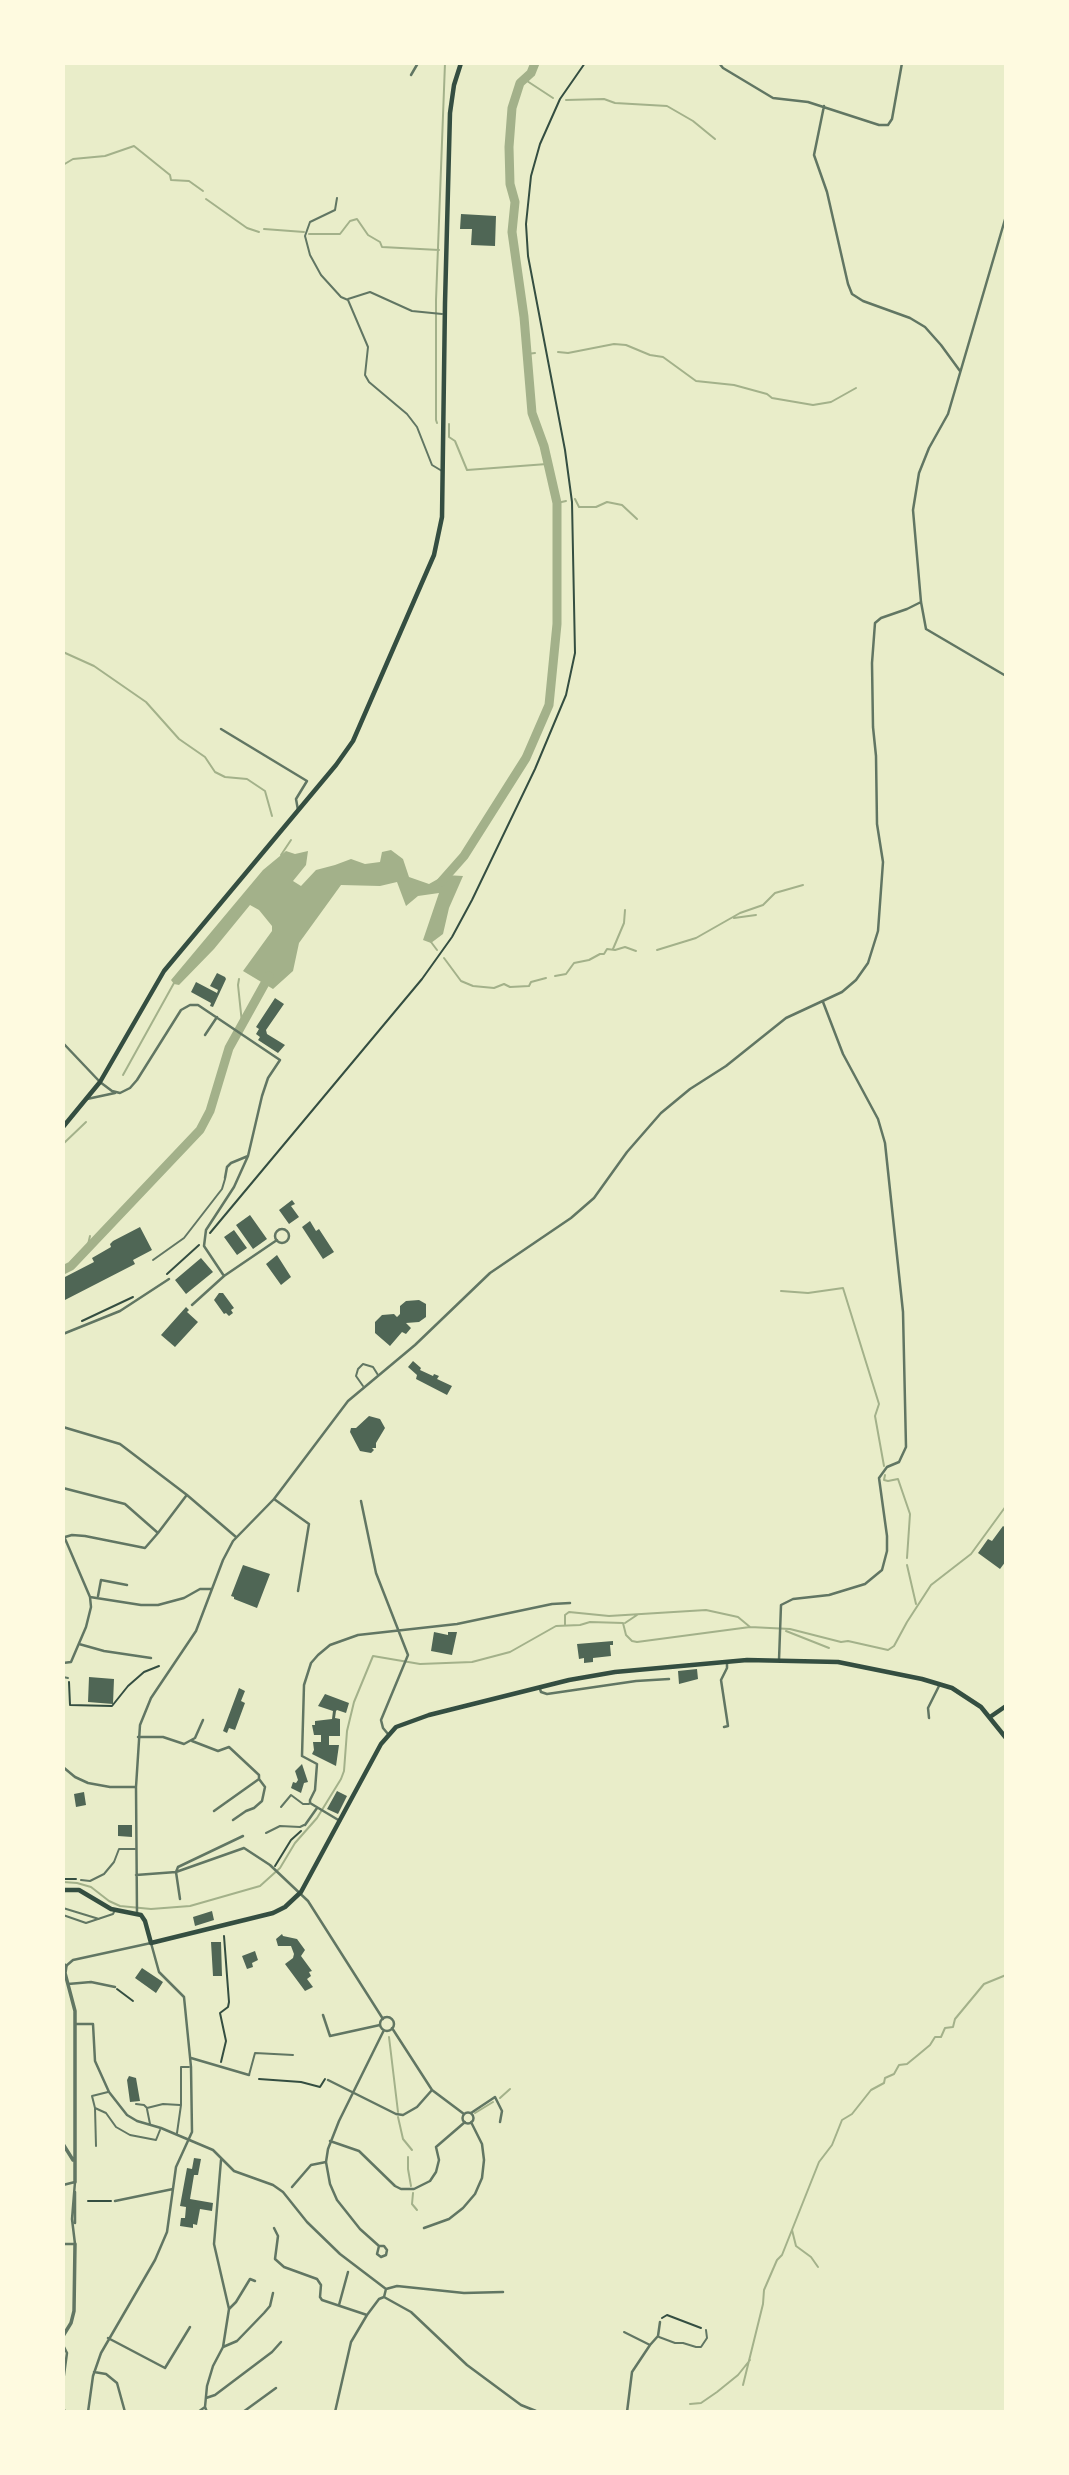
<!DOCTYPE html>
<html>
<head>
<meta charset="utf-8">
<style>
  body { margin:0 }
  #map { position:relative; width:1069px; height:2475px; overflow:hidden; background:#e9edc9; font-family:"Zilla Slab",serif }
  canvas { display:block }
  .frame { position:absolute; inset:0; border:65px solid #fefae0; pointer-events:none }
</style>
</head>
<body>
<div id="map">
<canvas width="1069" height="2475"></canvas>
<div class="frame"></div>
</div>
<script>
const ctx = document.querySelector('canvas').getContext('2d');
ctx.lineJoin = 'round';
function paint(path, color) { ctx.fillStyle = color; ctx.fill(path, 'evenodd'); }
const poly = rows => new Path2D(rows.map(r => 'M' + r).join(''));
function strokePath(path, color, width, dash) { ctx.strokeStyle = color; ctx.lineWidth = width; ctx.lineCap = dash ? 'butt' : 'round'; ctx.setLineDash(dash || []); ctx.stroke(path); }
const water = poly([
  [391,850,403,859,409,877,429,884,445,875,463,876,449,908,443,934,431,943,423,940,439,893,418,896,406,906,397,882,380,886,341,885,299,943,293,971,273,989,243,971,272,931,272,926,259,910,250,905,214,949,179,985,174,984,171,980,263,870,286,851,295,854,308,851,306,865,293,881,301,886,316,870,335,865,351,859,365,864,380,862,382,852]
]);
const stream = poly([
  [524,79,553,98],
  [566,100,604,99,615,103,667,106,693,121,715,139],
  [63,165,73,159,105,156,134,146,170,175,171,180,189,181,203,191],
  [206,199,247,228,259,232],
  [264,229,304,232],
  [309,234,340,234,350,221,357,219,368,235,380,242,382,247,439,250],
  [558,352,568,353,614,344,626,345,650,355,663,357,696,381,734,385,767,394,772,398,813,405,831,402,856,388],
  [527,354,535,353],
  [437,423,436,420,436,300,445,63],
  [449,424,449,437,455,441,467,470,547,464],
  [575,499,579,507,596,507,607,502,622,505,637,519],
  [557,503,566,501],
  [63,652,94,666,146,702,179,739,205,757,215,772,225,777,247,779,265,791,272,816],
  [281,855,291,840],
  [734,918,756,915],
  [431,942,437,950],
  [613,949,624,923,625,910],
  [657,950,696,938,740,913,763,905,775,893,803,885],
  [444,958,461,981,473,986,494,988,504,984,510,987,529,986,531,982,546,978],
  [555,976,566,974,574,963,589,960,600,954,604,954,607,949,615,950,625,947,636,951],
  [239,979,238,985,242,1023],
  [123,1075,174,983],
  [63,1144,86,1122],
  [87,1249,90,1236],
  [781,1291,808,1293,843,1288,879,1404,875,1416,884,1466],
  [885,1475,884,1480,888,1481,898,1479,910,1514,907,1558],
  [907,1565,916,1604],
  [625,1623,637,1615],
  [565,1624,565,1615,569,1612,609,1616,706,1610,738,1617,750,1627,790,1629,841,1642,848,1641,888,1650,894,1646,907,1622,931,1585,971,1554,1006,1506],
  [786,1631,829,1648],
  [1006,1797,1006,1819],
  [63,1882,77,1883,91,1887,109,1901,120,1906,151,1909,190,1906,260,1886,280,1868,295,1843,317,1818,341,1779,344,1771,347,1731,354,1702,373,1656,420,1664,472,1662,510,1652,556,1626,580,1625,590,1622,623,1623,626,1635,632,1641,637,1642,750,1627],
  [389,2037,398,2112],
  [500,2098,510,2089],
  [475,2113,493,2102],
  [398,2117,403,2139,412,2150],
  [408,2157,408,2169,411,2186],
  [413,2193,412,2204,417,2210],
  [792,2230,796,2246,811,2257,818,2267],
  [743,2385,763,2304,764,2290,777,2260,782,2255,819,2162,832,2145,842,2120,852,2114,871,2090,884,2083,885,2078,894,2074,899,2065,907,2064,918,2055,930,2045,935,2037,941,2037,945,2028,953,2027,955,2019,984,1984,1006,1975],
  [690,2404,701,2403,717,2392,738,2375,750,2360]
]);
const river = poly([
  [441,882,464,856,526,758,549,705,557,624,557,503,544,446,532,413,524,317,512,232,515,202,510,184,509,147,512,108,520,83,531,73,535,63],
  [63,1270,71,1266,200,1130,210,1111,229,1048,269,976]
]);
const building = poly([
  [461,214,496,216,495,246,471,245,472,229,460,229],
  [217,973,225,977,226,979,213,1007,210,1006,211,1003,191,992,196,982,217,993,218,990,210,986],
  [275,998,284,1004,266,1030,267,1034,285,1045,278,1053,258,1040,260,1037,256,1034,259,1029,256,1027],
  [292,1200,295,1204,291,1206,299,1217,289,1224,279,1210],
  [250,1215,267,1239,253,1249,236,1225],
  [310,1221,316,1231,319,1229,334,1252,323,1259,302,1227],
  [140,1227,152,1250,133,1260,135,1264,63,1301,63,1278,94,1262,92,1258,111,1247,110,1244,113,1241],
  [234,1230,247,1248,237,1255,224,1237],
  [277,1255,291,1277,281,1285,266,1264],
  [201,1258,213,1272,186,1294,175,1280],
  [219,1293,223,1293,234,1308,231,1310,233,1313,229,1316,226,1313,224,1314,214,1300],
  [419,1300,426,1304,426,1317,419,1322,406,1323,411,1328,406,1334,402,1332,390,1346,375,1333,375,1322,382,1315,394,1314,397,1317,400,1314,400,1306,406,1301],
  [186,1307,189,1310,187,1312,198,1322,175,1347,161,1335],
  [413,1361,421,1368,420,1370,433,1376,434,1374,439,1376,437,1379,452,1386,447,1395,416,1379,417,1375,408,1367],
  [369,1416,380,1419,385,1428,376,1443,376,1448,372,1448,374,1450,371,1453,360,1451,350,1432,351,1428,356,1428],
  [1003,1526,1006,1528,1006,1561,1000,1569,978,1553,988,1539,992,1541],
  [243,1565,270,1574,257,1608,234,1599,234,1597,231,1596],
  [434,1632,448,1635,448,1632,457,1632,452,1655,431,1651],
  [613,1641,613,1645,610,1645,611,1656,593,1658,593,1662,584,1663,584,1658,579,1659,577,1644],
  [697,1669,698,1679,679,1684,678,1671],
  [89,1677,114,1679,113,1704,88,1702],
  [239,1688,245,1691,241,1701,245,1703,235,1730,229,1728,227,1733,223,1731],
  [325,1694,349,1703,346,1713,337,1710,336,1711,335,1718,340,1719,340,1736,329,1736,329,1745,339,1745,336,1766,312,1754,314,1750,313,1742,321,1742,321,1735,314,1735,312,1725,315,1725,315,1721,332,1719,333,1711,318,1706],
  [302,1764,308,1782,304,1783,301,1793,291,1788,293,1782,296,1783,298,1780,295,1771],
  [337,1791,347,1796,338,1814,327,1809],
  [84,1792,86,1805,76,1807,74,1794],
  [118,1825,132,1825,132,1837,118,1836],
  [212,1911,214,1920,195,1926,193,1917],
  [282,1934,283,1936,297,1939,305,1950,301,1956,312,1971,309,1972,311,1976,307,1979,313,1987,305,1991,285,1964,293,1958,294,1954,291,1946,278,1946,276,1939],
  [211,1942,221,1942,222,1976,213,1976],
  [255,1951,258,1960,252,1963,253,1967,247,1969,242,1956],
  [142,1968,163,1982,156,1993,135,1978],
  [129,2076,136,2078,140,2101,130,2102,127,2080],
  [194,2158,201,2159,198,2175,194,2175,190,2199,213,2203,212,2211,200,2209,197,2225,193,2224,193,2228,180,2226,181,2218,185,2218,186,2207,180,2206,187,2168,192,2169]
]);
const path = poly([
  [210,1233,422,979,452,937,472,900,535,769,566,695,575,653,572,502,565,450,528,256,526,224,531,176,540,144,560,99,585,63],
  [167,1274,199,1245],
  [82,1321,133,1297],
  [69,1682,70,1705,112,1706,128,1686,144,1672,159,1666],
  [275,1866,291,1840,301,1831],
  [63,1879,76,1879],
  [117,1989,133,2001],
  [221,2062,226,2041,220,2013,228,2007,229,2002,224,1936],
  [259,2079,301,2082,320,2087,325,2079],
  [88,2201,111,2201],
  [662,2318,667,2315,701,2328]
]);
const service = poly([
  [337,198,335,210,310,222,305,236,310,255,321,275,341,297,348,300,368,347,365,375,369,382,407,414,417,427,432,465,442,471],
  [348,299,370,292,412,311,442,314],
  [153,1260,184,1238,222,1189,225,1179],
  [363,1386,356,1376,358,1369,363,1364,373,1367,378,1375],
  [63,1677,68,1678],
  [281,1807,291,1795,303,1804,309,1804],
  [266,1833,280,1826,300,1827,304,1825],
  [81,1880,90,1881,104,1874,114,1862,119,1849,135,1849],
  [63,1908,99,1919],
  [63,1915,86,1923,113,1914,114,1912],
  [249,2075,255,2053,293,2055],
  [136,2104,144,2105,147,2108,163,2104,180,2105],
  [95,2108,106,2113,116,2127,130,2135,156,2140,160,2130],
  [147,2109,150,2124],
  [177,2133,181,2105,181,2067,189,2067],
  [96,2146,95,2108,92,2096,108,2092],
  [624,2332,650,2345],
  [659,2337,675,2343,683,2343,696,2347,701,2347,707,2338,706,2330]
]);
const minor = poly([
  [719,63,723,68,773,98,808,102,879,125,888,125,892,119,902,63],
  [411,75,418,63],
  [824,106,814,155,827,192,848,284,852,294,863,301,910,318,925,327,941,345,960,371],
  [1006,216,948,414,929,448,919,473,913,510,921,602,926,629,1006,676],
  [221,729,307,781,296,799,298,810],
  [205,1035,217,1017],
  [63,1043,100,1082,112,1091,120,1093,130,1088,137,1080,181,1010,190,1005,198,1005,280,1060,268,1078,262,1096,248,1156,234,1187,206,1230,204,1246,224,1276,277,1240],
  [87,1099,115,1093],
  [225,1178,227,1167,231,1163,248,1156],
  '275 1236a7 7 0 1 1 14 0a7 7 0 1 1-14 0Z',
  [192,1305,224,1276],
  [63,1334,120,1311,169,1279],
  [63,1427,120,1444,187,1495,236,1537],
  [63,1488,125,1504,158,1533,186,1496],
  [274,1499,309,1524,298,1591],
  [361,1501,376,1573,408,1655,381,1720,383,1728,388,1734],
  [63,1534,90,1597,91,1607,86,1627,71,1662,63,1663],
  [65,1537,72,1535,85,1536,145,1548,158,1533],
  [98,1596,101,1580,127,1585],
  [90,1597,141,1605,158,1605,184,1598,200,1589,212,1589],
  [79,1644,104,1651,151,1658],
  [779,1660,781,1605,793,1599,829,1595,865,1584,882,1570,887,1551,887,1536,879,1478,887,1467,899,1462,906,1447,903,1312,885,1143,878,1119,843,1054,823,1002],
  [540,1689,541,1692,547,1694,636,1681,669,1679],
  [929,1718,928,1708,940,1684],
  [724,1727,728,1726,721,1680,727,1668,727,1662],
  [138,1737,163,1737,184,1744,195,1738,203,1720],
  [192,1741,218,1751,229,1747,259,1775,259,1779,214,1811],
  [63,1767,75,1777,88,1783,110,1787,136,1787],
  [233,1820,246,1811,254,1808,262,1801,265,1787,259,1779],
  [340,1821,310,1803,310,1800,315,1790,317,1764,302,1756,304,1685,311,1663,318,1655,330,1645,358,1635,457,1624,552,1604,570,1603],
  [305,1825,317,1808],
  [136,1875,176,1872,244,1848,270,1865,308,1901,383,2019],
  [180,1899,176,1872,178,1867,243,1836],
  [137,1914,136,1787,140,1725,151,1698,196,1631,223,1560,233,1541,274,1499,348,1401,415,1345,490,1273,571,1218,594,1198,627,1152,661,1113,690,1089,726,1066,786,1018,842,992,856,980,868,963,878,931,883,862,877,824,876,756,873,727,872,663,875,623,881,618,907,609,921,602],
  [66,1966,73,1960,151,1943,159,1972,184,1997,191,2067,192,2132,176,2167,167,2232,155,2260,101,2353,93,2376,88,2412],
  [68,1984,91,1982,115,1987],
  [323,2015,330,2036,380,2025],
  '380 2024a7 7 0 1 1 14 0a7 7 0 1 1-14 0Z',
  [76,2024,93,2024,95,2061,109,2092,127,2115,137,2121,161,2128,213,2150,234,2171,273,2185,283,2192,307,2222,340,2254,386,2289],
  [392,2028,432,2090,464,2114],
  [191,2058,249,2075],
  [328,2080,396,2114,403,2115,417,2107,432,2090],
  '462.5 2118a5.5 5.5 0 1 1 11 0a5.5 5.5 0 1 1-11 0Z',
  [471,2113,495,2097,502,2111,500,2122],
  [330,2141,359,2151,395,2186,401,2189,414,2189,430,2181,436,2172,439,2160,436,2147,465,2122],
  [63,2185,75,2182,72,2219,75,2244,63,2244],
  [292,2187,311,2165,326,2162],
  [75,2192,75,2223],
  [115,2201,173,2189],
  [274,2228,278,2236,275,2259,284,2267,317,2279,321,2285,320,2297,322,2300,367,2315],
  [424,2228,449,2219,463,2208,475,2194,482,2178,484,2160,482,2144,471,2122],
  [379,2246,377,2254,381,2257,386,2255,387,2250,384,2246,379,2246,360,2229,337,2200,330,2184,326,2162,328,2149,339,2121,384,2030],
  [386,2289,397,2286,464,2293,503,2292],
  [384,2297,411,2312,467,2365,521,2405,536,2411,547,2412],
  [339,2305,348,2272],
  [229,2309,236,2302,250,2279,255,2281],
  [108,2338,165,2368,190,2327],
  [63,2345,67,2353,63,2382],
  [223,2347,237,2341,264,2313,270,2306,273,2293],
  [94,2372,106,2374,117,2383,125,2412],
  [206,2398,215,2395,272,2352,281,2342],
  [198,2412,205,2407],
  [207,2412,205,2407,207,2386,213,2366,223,2347,229,2309,214,2244,221,2160],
  [243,2412,276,2388],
  [335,2412,351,2342,367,2315,379,2299,384,2297,386,2289],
  [627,2412,632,2372,650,2345,658,2336,660,2322]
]);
const tertiary = poly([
  [63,1964,66,1966,65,1973,75,2011,75,2182],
  [63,2144,73,2160],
  [63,2336,71,2323,74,2311,75,2244]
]);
const secondary = poly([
  [990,1717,1006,1706],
  [63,1890,79,1890,111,1909,141,1915,145,1921,151,1943,273,1913,285,1907,301,1892,381,1744,396,1727,429,1715,569,1680,615,1672,747,1660,838,1662,922,1679,952,1688,981,1707,1006,1738]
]);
const primary = poly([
  [63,1127,100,1082,164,971,336,765,353,741,434,555,442,517,445,303,450,113,454,85,461,63],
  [63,2410,64,2412]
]);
paint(water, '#a3b18a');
strokePath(stream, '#a3b18a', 2);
strokePath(river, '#a3b18a', 9);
paint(building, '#4f6655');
strokePath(path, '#344e41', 2);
strokePath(service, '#617663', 2);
strokePath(minor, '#617663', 2.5);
strokePath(tertiary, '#617663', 3.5);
strokePath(secondary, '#344e41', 4.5);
strokePath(primary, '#344e41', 4.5);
</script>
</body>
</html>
